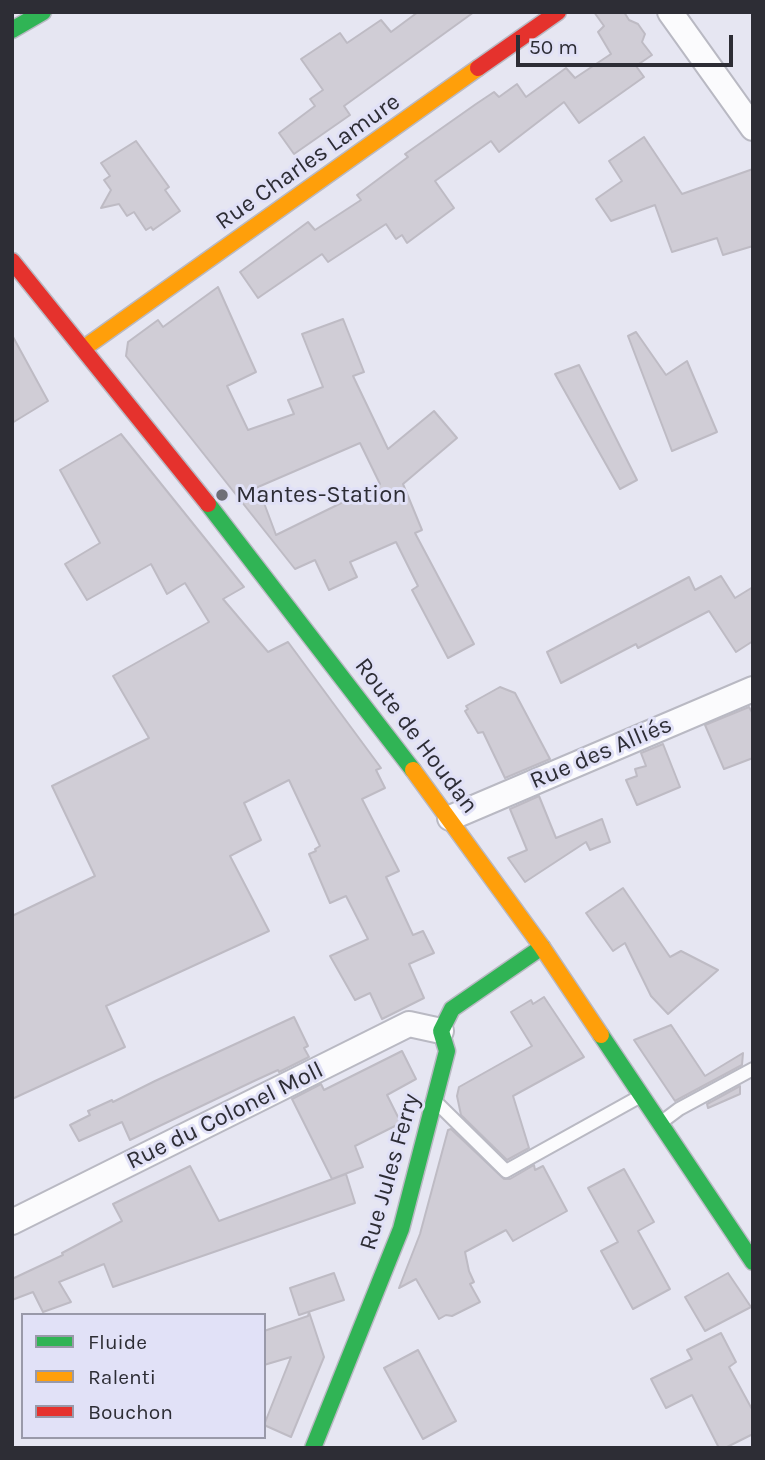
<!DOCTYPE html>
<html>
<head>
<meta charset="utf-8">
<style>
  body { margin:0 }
  #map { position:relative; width:765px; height:1460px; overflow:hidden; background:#e6e6f2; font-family:Karla,sans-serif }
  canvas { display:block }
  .frame { position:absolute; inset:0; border:14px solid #2d2d35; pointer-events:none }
  .legend { position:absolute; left:21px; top:1313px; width:245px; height:126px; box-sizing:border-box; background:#e1e1f7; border:2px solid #9999a9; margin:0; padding:9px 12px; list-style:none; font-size:21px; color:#2d2d35 }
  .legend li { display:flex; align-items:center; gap:14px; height:35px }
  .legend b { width:35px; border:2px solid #9999a9 }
  .scale { position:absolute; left:516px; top:35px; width:217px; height:32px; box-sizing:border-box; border:4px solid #2d2d35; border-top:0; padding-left:9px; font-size:21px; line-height:24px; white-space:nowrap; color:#2d2d35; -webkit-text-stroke:5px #e1e1f7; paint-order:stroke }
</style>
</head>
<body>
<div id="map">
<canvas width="765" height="1460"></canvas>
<div class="frame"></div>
<ul class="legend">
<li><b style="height:9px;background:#30b455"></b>Fluide</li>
<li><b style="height:9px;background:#ff9f0a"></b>Ralenti</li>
<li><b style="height:9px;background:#e5322d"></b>Bouchon</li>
</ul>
<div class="scale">50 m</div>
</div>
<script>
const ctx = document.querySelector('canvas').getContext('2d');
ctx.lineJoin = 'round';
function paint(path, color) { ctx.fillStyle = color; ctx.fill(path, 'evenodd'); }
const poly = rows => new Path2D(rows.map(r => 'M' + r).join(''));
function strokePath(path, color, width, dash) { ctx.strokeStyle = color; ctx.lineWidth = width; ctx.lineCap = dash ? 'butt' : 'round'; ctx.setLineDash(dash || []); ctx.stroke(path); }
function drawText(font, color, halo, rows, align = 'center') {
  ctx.font = font + ' Karla,sans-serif'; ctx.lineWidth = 6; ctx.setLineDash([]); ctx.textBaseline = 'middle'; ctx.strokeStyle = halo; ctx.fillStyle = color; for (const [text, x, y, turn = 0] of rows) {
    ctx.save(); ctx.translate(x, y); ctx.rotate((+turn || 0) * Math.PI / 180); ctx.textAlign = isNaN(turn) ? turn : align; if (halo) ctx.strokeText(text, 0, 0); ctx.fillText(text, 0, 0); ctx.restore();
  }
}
const building = poly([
  [418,12,474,12,344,106,350,115,294,154,279,133,315,106,310,99,323,90,301,59,340,33,347,43,381,20,391,32,418,12],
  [594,12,624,12,629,20,638,24,645,34,642,42,652,55,636,66,644,77,579,123,564,102,499,152,491,141,435,181,454,208,407,243,402,235,396,239,386,224,328,262,322,254,258,298,240,272,308,222,315,230,361,200,357,195,408,157,405,154,476,104,494,92,499,97,517,84,526,97,566,68,575,78,611,54,598,32,604,26,594,12],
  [644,137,682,194,753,169,753,246,723,255,717,238,672,252,655,205,611,221,596,199,622,181,609,161,644,137],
  [136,141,169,187,165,190,180,211,153,230,151,227,146,230,134,212,127,216,119,204,101,208,111,190,104,180,110,176,101,163,136,141],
  [218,287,256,372,227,386,248,430,294,414,288,400,323,387,302,334,343,319,364,372,353,376,388,449,434,411,457,438,403,484,422,530,415,533,474,644,448,658,412,590,418,586,396,542,350,562,357,577,329,590,315,560,295,569,126,356,128,342,158,320,163,327,218,287],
  [360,443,380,484,276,535,258,487,360,443],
  [636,332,666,375,687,361,717,432,672,451,628,336,636,332],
  [12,335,48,401,12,423,12,335],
  [579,365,637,480,620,489,555,374,579,365],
  [121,434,244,587,223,599,268,652,288,642,381,768,376,770,385,788,362,799,399,871,386,877,413,935,423,931,434,953,409,964,424,998,382,1019,370,993,355,1000,330,956,368,939,346,896,330,903,309,854,316,851,315,849,320,846,289,780,244,803,261,840,230,856,269,931,106,1006,125,1047,12,1099,12,916,95,876,52,786,149,738,113,676,209,622,185,583,167,594,151,564,87,600,65,564,100,543,60,470,121,434],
  [721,576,735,598,753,587,753,641,736,652,709,611,638,648,636,644,561,683,547,652,689,577,695,590,721,576],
  [500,687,515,693,550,759,505,778,483,732,478,733,465,711,468,709,466,706,500,687],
  [749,707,753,714,753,758,724,769,705,725,749,707],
  [663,744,680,787,637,805,626,780,637,776,635,769,646,766,641,753,663,744],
  [539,796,556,838,602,819,610,842,590,850,586,842,525,882,508,858,527,850,510,809,539,796],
  [623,888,670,957,681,951,718,970,668,1014,651,996,625,943,613,951,586,913,623,888],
  [544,997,584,1057,513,1096,529,1148,507,1160,461,1115,457,1096,459,1087,532,1046,511,1012,531,1000,533,1004,544,997],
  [294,1017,308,1046,304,1048,309,1057,279,1072,278,1070,254,1081,130,1140,122,1122,79,1141,70,1125,90,1115,88,1111,112,1100,113,1102,155,1081,294,1017],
  [671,1025,705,1076,743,1053,742,1065,675,1101,634,1040,671,1025],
  [402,1051,416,1079,387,1095,401,1123,355,1146,363,1167,332,1179,292,1099,321,1084,324,1090,402,1051],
  [740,1086,740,1094,708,1108,707,1104,740,1086],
  [451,1129,504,1179,510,1179,534,1165,535,1170,543,1166,567,1211,513,1241,506,1230,465,1252,469,1271,474,1282,470,1284,480,1302,452,1316,446,1315,439,1319,416,1279,399,1288,420,1234,448,1130,451,1129],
  [190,1166,219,1221,346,1174,355,1203,113,1287,104,1264,59,1282,71,1302,43,1312,33,1292,12,1300,12,1279,63,1255,62,1253,122,1221,113,1204,190,1166],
  [624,1169,654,1222,638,1231,670,1289,633,1309,601,1251,618,1242,588,1188,624,1169],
  [334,1273,344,1300,299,1315,290,1288,334,1273],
  [728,1273,751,1307,705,1331,685,1297,728,1273],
  [309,1312,324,1357,291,1437,264,1425,291,1357,264,1365,264,1331,308,1316,309,1312],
  [721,1333,736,1362,729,1367,753,1411,753,1434,725,1448,719,1448,692,1395,666,1408,651,1379,692,1359,687,1350,721,1333],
  [418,1350,456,1421,423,1439,384,1368,418,1350]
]);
const lane = poly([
  [438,1104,506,1171,639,1097],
  [663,1121,679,1109,753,1069]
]);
const street = poly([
  [670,12,753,128],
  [450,818,753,689],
  [12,1222,409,1024,441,1031]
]);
const fast = poly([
  [12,30,43,12],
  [208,504,413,770],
  [601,1035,753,1262],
  [313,1448,401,1229,447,1051,441,1031,452,1009,542,947]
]);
const slow = poly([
  [84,348,478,68],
  [413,770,542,947,601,1035]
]);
const jam = poly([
  [478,68,558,12],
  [12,261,208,504]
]);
const markers = [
  [222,495,7,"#6e6e77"]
];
const streetNames = [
  ["Rue Charles Lamure",308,162,-35],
  ["Route de Houdan",416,736,53],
  ["Rue des Alliés",601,753,-23],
  ["Rue du Colonel Moll",225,1116,-26],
  ["Rue Jules Ferry",390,1172,-74]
];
const poiNames = [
  ["Mantes-Station",236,495]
];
paint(building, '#d0cdd6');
strokePath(building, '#bebbc4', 2);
strokePath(lane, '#b9b9c3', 16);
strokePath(street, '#b9b9c3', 28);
strokePath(fast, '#b9b9c3', 19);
strokePath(slow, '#b9b9c3', 19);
strokePath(jam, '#b9b9c3', 19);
strokePath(lane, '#fbfbfd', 12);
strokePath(street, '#fbfbfd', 24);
strokePath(fast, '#30b455', 16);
strokePath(slow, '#ff9f0a', 16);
strokePath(jam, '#e5322d', 16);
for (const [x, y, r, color] of markers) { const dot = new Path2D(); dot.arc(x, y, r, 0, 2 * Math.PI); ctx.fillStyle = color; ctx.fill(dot); strokePath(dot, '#e1e1f7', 2.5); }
drawText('24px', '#2d2d35', '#e1e1f7', streetNames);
drawText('24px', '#2d2d35', '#e1e1f7', poiNames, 'left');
</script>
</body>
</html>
